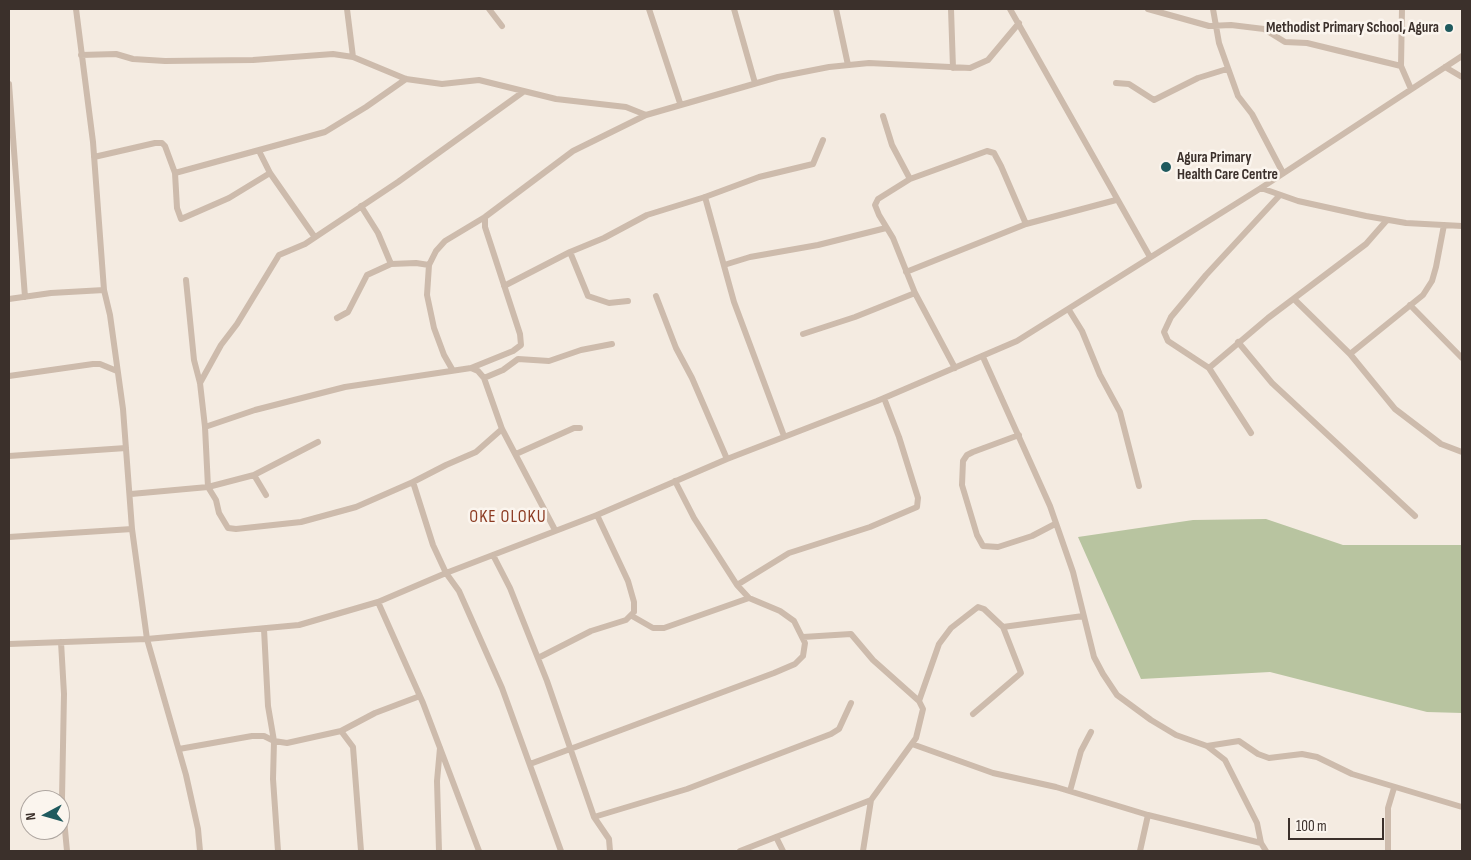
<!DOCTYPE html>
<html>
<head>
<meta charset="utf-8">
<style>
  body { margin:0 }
  #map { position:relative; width:1471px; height:860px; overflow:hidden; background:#f4ebe1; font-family:"Sofia Sans Condensed",sans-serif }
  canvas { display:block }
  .frame { position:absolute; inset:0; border:10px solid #3b302b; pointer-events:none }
  .north { position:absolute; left:20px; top:790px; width:50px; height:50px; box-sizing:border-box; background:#fbf5ee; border:1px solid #aea6a0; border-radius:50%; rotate:264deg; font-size:14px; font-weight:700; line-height:20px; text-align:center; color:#3b302b }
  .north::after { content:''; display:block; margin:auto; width:18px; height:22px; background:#1f5a5e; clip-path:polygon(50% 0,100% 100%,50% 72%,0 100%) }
  .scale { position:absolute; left:1288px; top:818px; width:96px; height:22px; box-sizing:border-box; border:2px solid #3b302b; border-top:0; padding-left:6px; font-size:15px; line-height:18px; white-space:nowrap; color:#3b302b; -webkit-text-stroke:4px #fbf5ee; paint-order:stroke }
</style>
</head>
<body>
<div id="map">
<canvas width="1471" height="860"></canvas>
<div class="frame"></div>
<div class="north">N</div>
<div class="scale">100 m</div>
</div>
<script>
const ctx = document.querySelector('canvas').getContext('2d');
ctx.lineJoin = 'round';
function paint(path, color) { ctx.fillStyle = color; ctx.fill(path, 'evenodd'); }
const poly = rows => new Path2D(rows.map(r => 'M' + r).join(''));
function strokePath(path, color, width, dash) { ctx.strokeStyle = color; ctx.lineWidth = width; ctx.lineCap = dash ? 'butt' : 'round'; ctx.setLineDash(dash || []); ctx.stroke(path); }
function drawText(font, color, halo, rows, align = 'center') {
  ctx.font = font + ' "Sofia Sans Condensed",sans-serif'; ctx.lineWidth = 5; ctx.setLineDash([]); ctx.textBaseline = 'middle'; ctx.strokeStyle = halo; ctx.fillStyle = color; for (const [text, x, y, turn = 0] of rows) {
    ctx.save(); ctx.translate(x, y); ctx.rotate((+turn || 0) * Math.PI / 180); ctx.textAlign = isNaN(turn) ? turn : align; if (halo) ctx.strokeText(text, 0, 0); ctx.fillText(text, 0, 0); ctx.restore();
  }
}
const green = poly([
  [1266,519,1343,545,1462,545,1462,713,1427,712,1270,672,1141,679,1078,537,1193,520]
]);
const minor = poly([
  [76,9,93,142,104,290,110,315,123,409,132,529,147,639,186,775,198,829,200,851],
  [347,9,353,57],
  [489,9,502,26],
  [649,9,680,103],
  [734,9,755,83],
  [836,9,848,65],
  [951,9,953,68],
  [1010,9,1150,257],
  [1148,9,1209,26,1231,25,1264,29,1285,42,1307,43,1401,66],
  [1213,9,1219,43,1238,96,1252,114,1283,173],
  [1402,9,1401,66,1411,89],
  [81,55,116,54,133,59,165,61,253,60,333,54,353,57,406,79,442,84,479,80,556,99,626,107,646,115,778,77,829,67,869,63,970,68,988,60,1019,23],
  [1445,67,1462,77],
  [1116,83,1129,84,1154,100,1198,78,1227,69],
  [9,84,25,297],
  [883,116,892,145,910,179],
  [259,151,270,173,314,236],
  [94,157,155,143,162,143,165,146,175,173,177,208,181,219,229,198,270,173],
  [175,173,325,132,366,107,406,79],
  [1261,188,1298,201,1366,216,1406,223,1462,226],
  [705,197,734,302,784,436],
  [361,206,378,233,391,264,416,263,429,265],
  [570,252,588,296,609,303,628,301],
  [724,265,750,257,818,245,886,228],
  [906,272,1026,224,1116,200],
  [186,280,194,360,200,383,205,427,208,487,216,500,219,513,228,528,236,529,301,522,356,507,413,482,433,545,446,573,459,591,502,688,561,851],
  [504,286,570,252,604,238,647,215,705,197,759,177,813,164,823,140],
  [656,296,676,348,692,378,727,459],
  [9,299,51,293,104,290],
  [1294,299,1350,354,1395,409,1441,444,1462,452],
  [1410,305,1462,358],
  [1069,310,1082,331,1100,375,1120,412,1139,486],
  [337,318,348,312,367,275,391,264],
  [803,334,855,317,915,293],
  [1238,342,1272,383,1415,516],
  [1350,354,1423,295,1432,281,1436,267,1444,225],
  [983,357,1050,506,1073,572,1094,657,1103,674,1117,695,1151,720,1176,735,1207,746,1225,760,1257,823,1261,843,1266,851],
  [471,368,513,351,521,345,520,334,485,227,485,217],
  [955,368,915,293,893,238,879,215,875,205,878,199,910,179,987,151,994,153,1001,166,1026,224],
  [1209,368,1268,318,1366,244,1387,220],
  [452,369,444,355,434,328,427,295,429,265,436,251,445,241,485,217,573,151,646,115],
  [9,376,93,364,100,364,117,371],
  [484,378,503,370,518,359,549,361,581,350,612,344],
  [200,383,221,345,237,324,279,255,305,244,398,182,523,92],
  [205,427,255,410,345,387,471,368,478,371,484,378,502,429,555,530],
  [1251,433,1209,368,1168,341,1164,332,1171,317,1206,275,1279,196],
  [1019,435,973,452,967,455,963,461,962,485,977,535,983,546,998,547,1032,536,1055,524],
  [516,454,574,428,580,428],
  [9,456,126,448],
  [254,475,266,495],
  [413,482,446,465,476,452,502,429],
  [131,494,208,487,254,475,318,442],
  [9,537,132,529],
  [493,555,510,588,547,681,594,817,609,839,610,851],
  [737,585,789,553,870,527,917,507,918,498,899,437,884,398],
  [378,602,423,703,479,851],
  [632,616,653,628,664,628,749,598],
  [1003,627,1083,616],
  [264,629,268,706,274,741,273,779,278,851],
  [61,642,64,694,62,798,67,851],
  [9,644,147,639,299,625,378,602,446,573,597,515,727,459,877,401,1017,341,1261,188,1462,56],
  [538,658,591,631,626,620,634,612,634,602,628,581,597,515],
  [919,701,939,644,951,628,978,607,984,609,1003,627,1021,673,973,714],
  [341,731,375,713,420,696],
  [912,744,993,773,1056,787,1148,815,1261,843],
  [1207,746,1239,741,1258,754,1269,758,1302,754,1317,757,1352,774,1462,807],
  [179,749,252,736,264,736,274,741,287,743,341,731,353,747,361,851],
  [530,764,774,673,795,664,803,656,805,643,794,621,780,611,749,598,737,585,694,518,675,481],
  [1070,791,1081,751,1091,732],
  [594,817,687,789,831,734,839,729,851,703],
  [776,837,783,851],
  [439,851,437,781,440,748],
  [740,851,871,800,916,738,923,709,919,701,873,660,851,634,803,637],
  [863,851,871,800],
  [1140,851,1148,815],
  [1388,851,1388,808,1394,788]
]);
const markers = [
  [1449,28,5,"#1f5a5e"],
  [1166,167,6,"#1f5a5e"]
];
const poiNames = [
  ["Methodist Primary School, Agura",1439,28],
  ["Agura Primary",1177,158,"left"],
  ["Health Care Centre",1177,175,"left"]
];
const quarterNames = [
  ["OKE OLOKU",508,517]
];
paint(green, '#b8c4a0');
strokePath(minor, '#cdbbac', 6);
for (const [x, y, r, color] of markers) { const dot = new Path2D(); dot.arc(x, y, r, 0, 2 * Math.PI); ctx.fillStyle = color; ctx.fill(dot); strokePath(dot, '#fbf5ee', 2); }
drawText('bold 15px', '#3b302b', '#fbf5ee', poiNames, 'right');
ctx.letterSpacing = '1px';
drawText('18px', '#8c3b22', '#fbf5ee', quarterNames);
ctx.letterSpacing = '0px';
</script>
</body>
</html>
